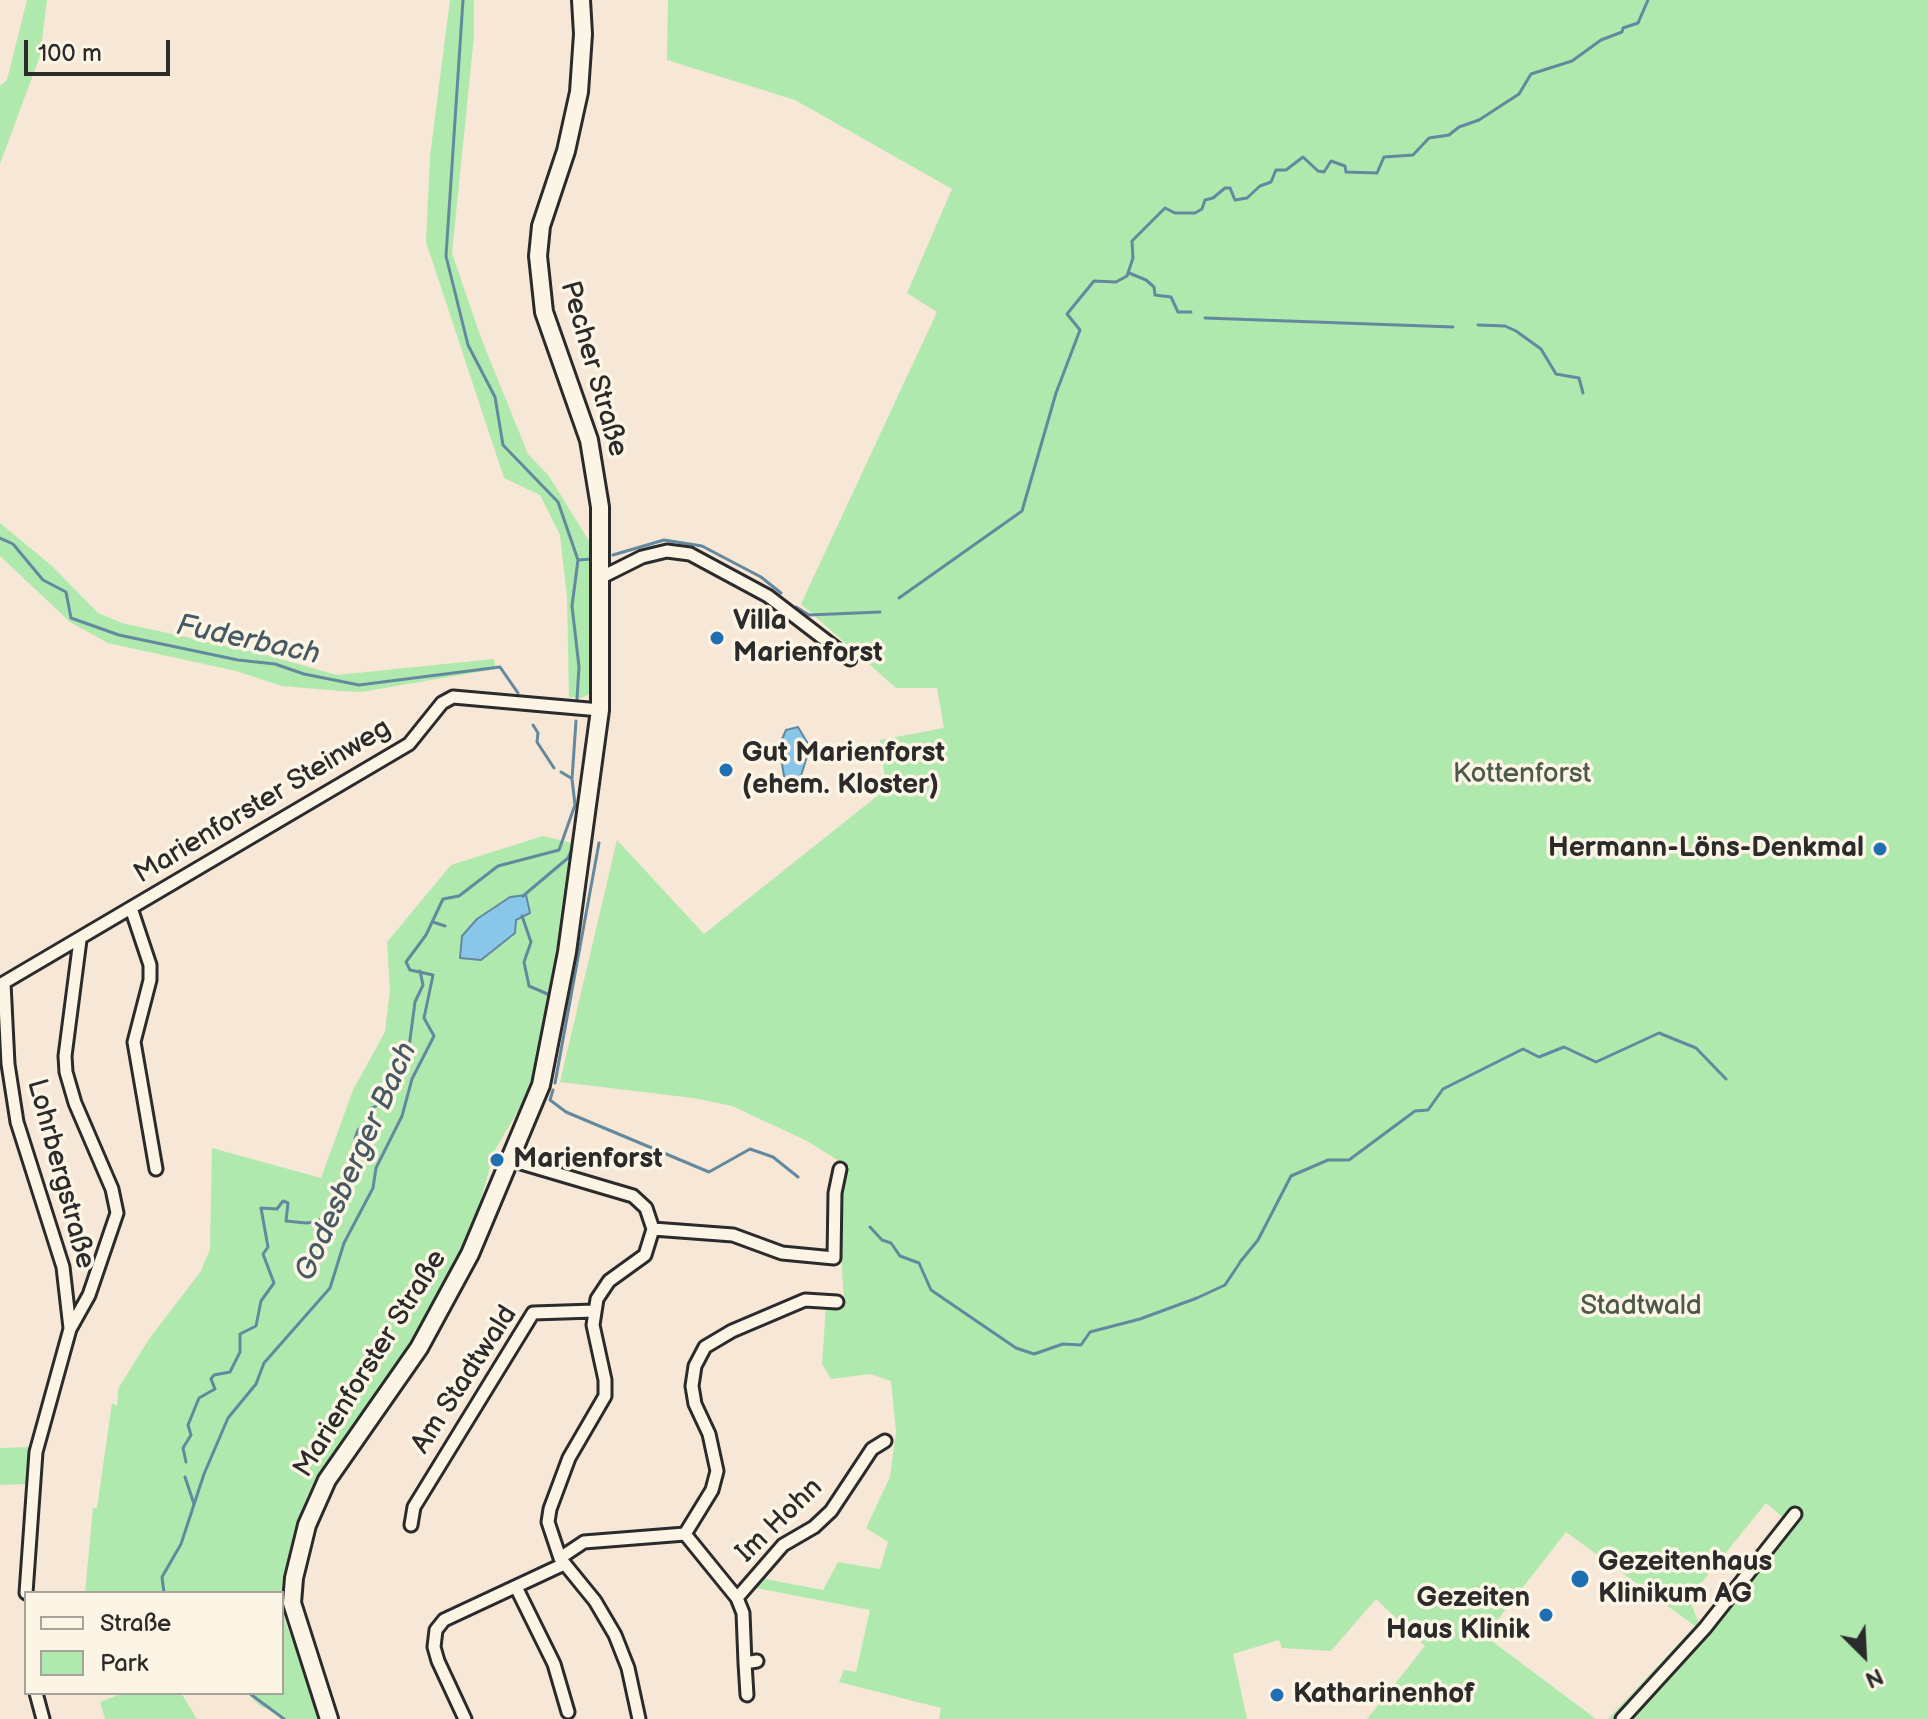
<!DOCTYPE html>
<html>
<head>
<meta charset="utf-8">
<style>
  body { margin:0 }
  #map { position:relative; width:1928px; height:1719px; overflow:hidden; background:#f7e7d6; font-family:"Balsamiq Sans",sans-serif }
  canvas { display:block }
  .legend { position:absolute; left:24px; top:1591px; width:260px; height:104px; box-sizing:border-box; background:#fcf5e5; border:2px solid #a8a49b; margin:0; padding:10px 14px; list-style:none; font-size:24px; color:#2b2b2b }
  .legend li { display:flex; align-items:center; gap:16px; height:40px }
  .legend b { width:40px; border:2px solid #a8a49b }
  .north { position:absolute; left:1824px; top:1615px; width:80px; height:80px; -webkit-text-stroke:6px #fcf5e5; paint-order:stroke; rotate:156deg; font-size:22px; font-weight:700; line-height:32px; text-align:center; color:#2b2b2b }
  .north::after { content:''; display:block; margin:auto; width:28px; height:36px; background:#2b2b2b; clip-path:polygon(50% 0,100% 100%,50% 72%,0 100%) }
  .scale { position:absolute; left:24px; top:40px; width:146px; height:36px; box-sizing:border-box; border:4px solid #2b2b2b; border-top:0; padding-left:10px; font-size:24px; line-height:28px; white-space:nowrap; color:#2b2b2b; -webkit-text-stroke:6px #fcf5e5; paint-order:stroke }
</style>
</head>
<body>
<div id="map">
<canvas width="1928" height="1719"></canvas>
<ul class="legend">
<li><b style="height:10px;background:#fcf5e5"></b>Straße</li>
<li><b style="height:22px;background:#b0e9ad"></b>Park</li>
</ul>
<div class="north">N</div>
<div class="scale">100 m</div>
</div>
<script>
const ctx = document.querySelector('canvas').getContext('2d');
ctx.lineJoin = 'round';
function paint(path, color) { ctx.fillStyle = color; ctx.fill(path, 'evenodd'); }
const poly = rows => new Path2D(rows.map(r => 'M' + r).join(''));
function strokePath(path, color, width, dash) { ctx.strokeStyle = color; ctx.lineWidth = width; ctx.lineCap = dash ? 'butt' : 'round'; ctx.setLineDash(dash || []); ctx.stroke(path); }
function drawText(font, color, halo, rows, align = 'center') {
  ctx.font = font + ' "Balsamiq Sans",sans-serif'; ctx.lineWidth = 7; ctx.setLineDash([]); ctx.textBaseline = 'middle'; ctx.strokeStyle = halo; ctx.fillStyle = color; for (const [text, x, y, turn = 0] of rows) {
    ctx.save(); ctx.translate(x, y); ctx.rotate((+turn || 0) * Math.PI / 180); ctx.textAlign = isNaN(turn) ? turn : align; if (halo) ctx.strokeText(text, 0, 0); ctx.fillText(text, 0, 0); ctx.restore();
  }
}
const green = poly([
  [27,0,47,0,40,56,0,164,0,86,7,80],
  [450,0,474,0,474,36,452,253,481,338,528,454,549,476,589,541,590,694,581,698,569,697,567,597,560,535,540,495,504,478,426,242,430,156],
  [668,0,1928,0,1928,1719,1608,1719,1695,1626,1566,1532,1485,1636,1596,1719,1367,1719,1425,1646,1376,1599,1331,1651,1282,1648,1279,1640,1233,1654,1247,1719,939,1719,941,1708,839,1682,844,1670,856,1672,870,1610,751,1587,760,1578,823,1590,838,1562,880,1569,888,1542,866,1528,890,1477,896,1432,891,1381,870,1374,831,1379,822,1364,826,1306,844,1304,838,1196,849,1167,807,1141,732,1106,693,1098,560,1082,617,840,704,934,886,789,880,740,944,728,937,688,896,688,801,604,937,312,907,293,952,189,795,100,667,60],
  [1766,1503,1786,1520,1699,1624,1689,1598],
  [0,523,52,566,98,613,122,623,259,653,337,675,494,659,496,669,361,692,340,691,282,686,236,671,108,643,70,622,0,556],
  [543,836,572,843,543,1048,522,1104,495,1150,471,1233,437,1300,377,1396,308,1494,295,1529,283,1579,283,1603,285,1621,323,1719,282,1719,275,1711,261,1707,247,1693,282,1693,282,1593,85,1593,93,1508,97,1508,112,1403,117,1406,118,1389,149,1339,201,1271,210,1249,212,1148,321,1178,353,1090,385,1032,390,990,387,942,451,865],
  [29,1447,26,1484,0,1485,0,1448],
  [124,1693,181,1693,197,1719,105,1719,100,1702]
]);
const water = poly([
  [798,727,810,747,800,779,792,782,784,776,779,746,786,730,798,727],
  [526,895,530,913,516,920,515,933,481,960,460,958,462,936,477,919,510,897,526,895]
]);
const stream = poly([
  [463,0,446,256,468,345,495,397,503,445,558,502,578,560,572,606,579,667,577,699],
  [1129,273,1146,280,1154,287,1155,295,1171,297,1178,312,1191,312],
  [1205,318,1453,327],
  [1478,325,1505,326,1516,331,1541,349,1556,374,1579,378,1583,393],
  [0,538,13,544,43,580,66,592,71,618,119,635,238,660,275,664,304,674,359,685,500,667,518,693],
  [613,555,664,540,702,546,761,577,781,593],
  [578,560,591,559],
  [899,598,1022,511,1056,393,1080,330,1067,314,1094,281,1116,282,1127,276,1133,258,1132,241,1165,208,1175,213,1195,213,1202,209,1205,200,1213,198,1225,188,1230,188,1235,200,1247,198,1260,186,1271,182,1276,170,1286,170,1303,157,1318,171,1324,172,1331,161,1345,166,1346,172,1377,173,1384,157,1413,155,1429,138,1449,135,1459,127,1479,120,1519,94,1531,74,1572,61,1601,40,1622,32,1623,28,1638,23,1648,0],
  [796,607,809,615,880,612],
  [533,725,538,733,537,742,554,768],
  [561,772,571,778],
  [523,896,568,858,573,846],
  [522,916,531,942,524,962,529,986,552,996],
  [433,922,445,926],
  [555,1083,599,843],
  [553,1090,550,1100,566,1112,709,1172,750,1149,773,1157,798,1177],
  [870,1227,882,1240,891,1243,900,1256,919,1263,931,1290,1016,1348,1034,1354,1063,1344,1081,1345,1090,1332,1140,1319,1197,1298,1225,1285,1239,1264],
  [1240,1262,1258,1240,1291,1176,1328,1160,1349,1160,1415,1111,1428,1110,1443,1089,1523,1049,1539,1057,1564,1047,1596,1062,1659,1033,1696,1048,1726,1079],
  [186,1462,183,1448,191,1435,188,1425,199,1398,215,1389,211,1379,214,1375,230,1372,240,1352,240,1334,256,1326,261,1301,274,1283,263,1254,268,1247,261,1208,277,1209,283,1201,288,1203,286,1221,306,1223,317,1222,332,1211,353,1170,350,1154,361,1151,355,1138,358,1130,369,1120,370,1109,380,1104,407,1062,415,1002,423,985,420,971],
  [185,1477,194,1504],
  [164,1593,162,1577,181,1544,204,1474,228,1418,256,1384,264,1363,330,1288,344,1243,373,1188,376,1168,402,1116,412,1079,434,1036,424,1018,433,975,410,970,406,962,426,935,443,899,459,896,498,866,559,850,575,805,572,779,576,721],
  [249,1693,284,1719]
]);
const minor = poly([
  [598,579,642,557,667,551,690,554,768,596,850,659],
  [131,908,150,965,150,980,134,1042,156,1169],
  [4,983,8,1064,17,1122,63,1267,70,1328],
  [0,985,409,744,442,703,453,697,600,710],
  [511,1160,633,1196,646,1208,653,1229,645,1255,609,1281,597,1299,593,1325,605,1380,605,1396,569,1458,550,1509,548,1522,560,1558,595,1601,615,1635,628,1668,639,1719],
  [653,1229,733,1235,782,1253,834,1258,835,1193,840,1169],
  [411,1525,414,1507,533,1313,594,1311],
  [685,1534,712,1490,717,1471,709,1434,695,1404,692,1386,695,1366,705,1347,732,1331,805,1300,837,1302],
  [560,1558,584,1542,685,1534,737,1598,743,1613,745,1663,757,1661],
  [516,1587,554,1664,568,1712],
  [26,1593,36,1452,70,1329,89,1295,117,1213,112,1189,75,1103,66,1072,65,1056,80,940],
  [737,1598,783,1545,814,1527,831,1511,872,1449,885,1441],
  [745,1663,747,1695],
  [36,1693,43,1719],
  [465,1719,438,1661,434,1647,436,1630,444,1620,564,1564],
  [1622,1719,1705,1628,1795,1514]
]);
const secondary = poly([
  [329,1719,292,1603,294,1578,307,1525,327,1480,419,1348,470,1254,541,1085,567,952,600,710,600,507,589,440,544,312,538,256,541,226,566,151,579,92,583,34,581,0]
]);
const markers = [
  [717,638,8,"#1f6fb2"],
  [726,770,8,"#1f6fb2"],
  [1880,849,8,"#1f6fb2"],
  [497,1160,8,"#1f6fb2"],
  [1580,1579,10,"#1f6fb2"],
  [1546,1615,8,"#1f6fb2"],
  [1277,1695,8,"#1f6fb2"]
];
const streetNames = [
  ["Pecher Straße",593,369,74],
  ["Marienforster Steinweg",263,802,-31],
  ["Lohrbergstraße",60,1174,75],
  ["Marienforster Straße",371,1364,-58],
  ["Am Stadtwald",465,1380,-57],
  ["Im Hohn",780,1521,-44]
];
const poiNames = [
  ["Villa",733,622],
  ["Marienforst",733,654],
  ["Gut Marienforst",742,754],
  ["(ehem. Kloster)",742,786],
  ["Hermann-Löns-Denkmal",1864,849,"right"],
  ["Marienforst",513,1160],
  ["Gezeitenhaus",1598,1563],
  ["Klinikum AG",1598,1595],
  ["Gezeiten",1530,1599,"right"],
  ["Haus Klinik",1530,1631,"right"],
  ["Katharinenhof",1293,1695]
];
const parkNames = [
  ["Kottenforst",1522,775],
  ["Stadtwald",1641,1307]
];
const waterNames = [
  ["Fuderbach",248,641,12],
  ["Godesberger Bach",357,1162,-66]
];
paint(green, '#b0e9ad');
paint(water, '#89c7ea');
strokePath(water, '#63899e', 2);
strokePath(stream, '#63899e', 3);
strokePath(minor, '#2b2b2b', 17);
strokePath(secondary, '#2b2b2b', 22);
strokePath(minor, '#fcf5e5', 11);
strokePath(secondary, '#fcf5e5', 16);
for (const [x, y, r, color] of markers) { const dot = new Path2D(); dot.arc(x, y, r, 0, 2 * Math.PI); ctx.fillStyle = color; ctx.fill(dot); strokePath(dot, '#fcf5e5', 3); }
drawText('28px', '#2b2b2b', '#fcf5e5', streetNames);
drawText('bold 28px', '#2b2b2b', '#fcf5e5', poiNames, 'left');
drawText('28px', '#4c5a4c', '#fcf5e5', parkNames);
drawText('italic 30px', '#475a64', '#fcf5e5', waterNames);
</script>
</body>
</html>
